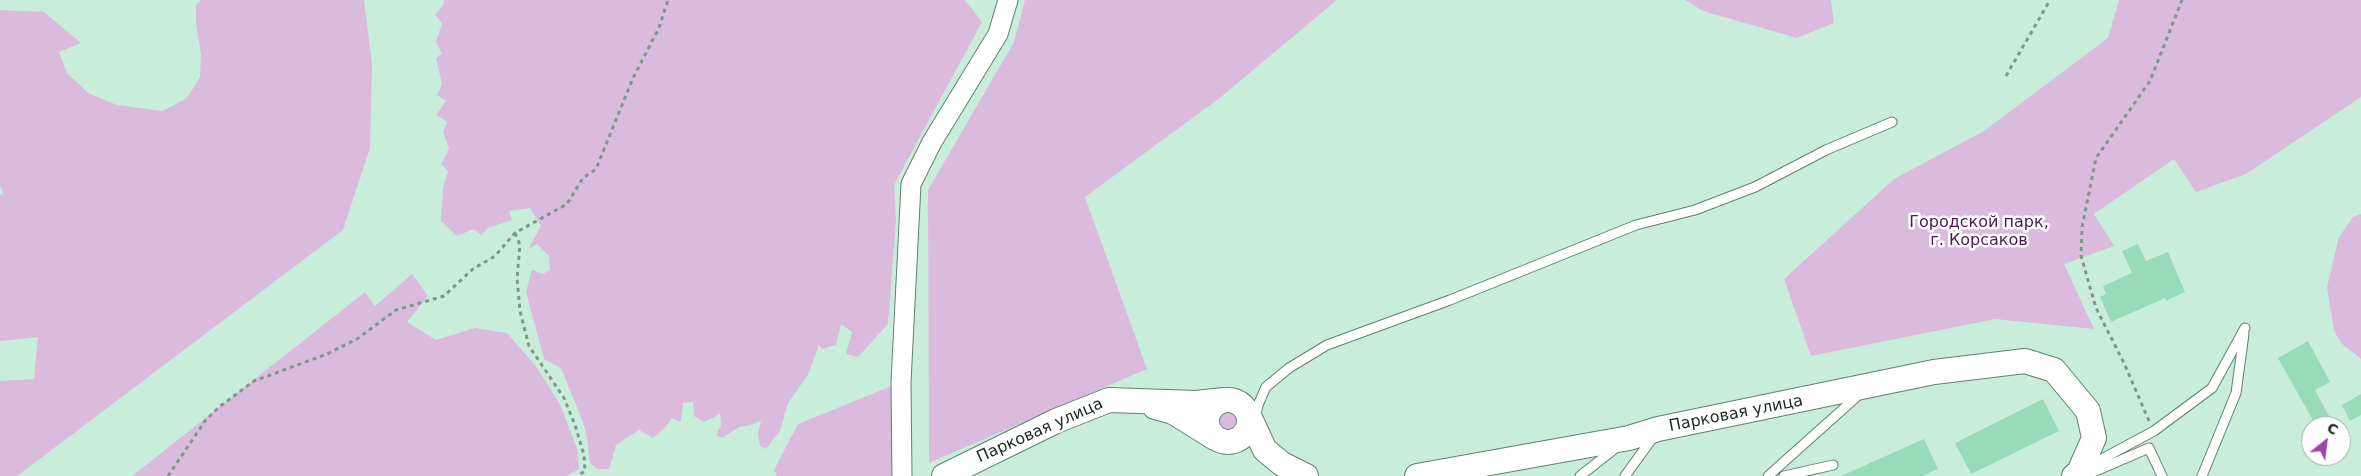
<!DOCTYPE html>
<html>
<head>
<meta charset="utf-8">
<style>
  body { margin:0 }
  #map { position:relative; width:2361px; height:476px; overflow:hidden; background:#c9eddb; font-family:"DejaVu Sans",sans-serif }
  canvas { display:block }
  .north { position:absolute; left:2301px; top:416px; width:50px; height:50px; box-sizing:border-box; background:#fff; border:1px solid #a4aaa7; border-radius:50%; rotate:29deg; font-size:14px; font-weight:700; line-height:20px; text-align:center; color:#1c2a23 }
  .north::after { content:''; display:block; margin:auto; width:18px; height:22px; background:#a042ab; clip-path:polygon(50% 0,100% 100%,50% 72%,0 100%) }
</style>
</head>
<body>
<div id="map">
<canvas width="2361" height="476"></canvas>
<div class="north">С</div>
</div>
<script>
const ctx = document.querySelector('canvas').getContext('2d');
ctx.lineJoin = 'round';
function paint(path, color) { ctx.fillStyle = color; ctx.fill(path, 'evenodd'); }
const poly = rows => new Path2D(rows.map(r => 'M' + r).join(''));
function strokePath(path, color, width, dash) { ctx.strokeStyle = color; ctx.lineWidth = width; ctx.lineCap = dash ? 'butt' : 'round'; ctx.setLineDash(dash || []); ctx.stroke(path); }
function drawText(font, color, halo, rows, align = 'center') {
  ctx.font = font + ' "DejaVu Sans",sans-serif'; ctx.lineWidth = 5; ctx.setLineDash([]); ctx.textBaseline = 'middle'; ctx.strokeStyle = halo; ctx.fillStyle = color; for (const [text, x, y, turn = 0] of rows) {
    ctx.save(); ctx.translate(x, y); ctx.rotate((+turn || 0) * Math.PI / 180); ctx.textAlign = isNaN(turn) ? turn : align; if (halo) ctx.strokeText(text, 0, 0); ctx.fillText(text, 0, 0); ctx.restore();
  }
}
const green = poly([
  [201,0,364,0,372,64,370,148,343,230,17,476,0,476,0,381,34,379,38,337,0,341,0,195,3,192,0,186,0,10,44,12,81,43,59,52,67,73,88,93,117,105,163,111,187,98,200,77,201,54,196,24,196,5],
  [444,0,965,0,982,22,894,185,896,220,888,324,858,357,846,354,852,332,841,324,836,345,822,349,819,345,808,375,788,403,780,431,766,449,760,446,758,434,761,421,747,426,739,427,722,438,716,435,721,426,720,414,704,422,694,416,693,402,683,403,681,422,672,418,664,429,653,438,639,430,616,445,609,469,598,469,590,463,587,438,583,422,561,368,544,359,526,292,532,270,543,274,550,270,549,256,537,244,529,248,541,226,530,208,509,211,512,220,488,228,481,235,474,229,457,236,441,221,443,188,448,171,441,164,449,149,443,132,447,122,436,115,446,101,437,95,442,84,436,58,442,54,436,42,442,23,435,15,444,4],
  [1025,0,1337,0,1221,97,1085,197,1147,369,929,463,928,190,1014,42],
  [1685,0,1831,0,1834,23,1797,38,1703,11],
  [2119,0,2361,0,2361,97,2246,174,2196,192,2174,159,2094,214,2114,246,2064,264,2094,329,1995,319,1811,356,1784,279,1894,179,1984,131,2108,38],
  [2361,214,2361,359,2342,344,2334,331,2327,287,2339,237,2353,217],
  [412,274,428,296,407,322,436,340,475,328,507,333,535,365,560,404,577,448,579,469,567,476,132,476,365,292,375,306],
  [901,382,896,476,777,476,774,470,798,424],
  '1217 421a13 13 0 1 1 26 0a13 13 0 1 1-26 0Z'
]);
const building = poly([
  [2138,244,2146,261,2168,252,2185,292,2166,301,2165,298,2111,322,2100,297,2106,294,2103,286,2132,273,2122,251],
  [2308,341,2330,382,2315,390,2329,416,2315,424,2278,358],
  [2361,394,2361,415,2350,421,2342,405],
  [2043,399,2059,431,1971,474,1955,443],
  [1924,439,1938,469,1922,476,1841,476]
]);
const path = poly([
  [2006,76,2050,0],
  [515,233,520,245,517,278,520,311,529,346,564,398,575,425,584,455,585,471,579,475],
  [2149,421,2124,363,2096,308,2081,256,2082,227,2096,158,2150,81,2182,0],
  [168,476,205,421,219,407,254,381,327,354,357,339,396,310,444,296,473,269,495,256,515,233,567,204,583,178,596,169,633,78,659,28,668,0]
]);
const service = poly([
  [1255,420,1258,405,1266,387,1289,368,1327,345,1450,300,1636,225,1695,210,1755,187,1826,150,1892,122],
  [2087,467,2154,431,2212,388,2245,328],
  [1580,476,1617,447],
  [1625,476,1654,436],
  [1768,476,1861,393],
  [1784,476,1833,465],
  [2084,476,2149,448,2162,476],
  [2202,476,2236,393,2244,334]
]);
const minor = poly([
  [902,476,901,382,911,184,932,142,998,34,1008,0]
]);
const tertiary = poly([
  '1207 421a21 21 0 1 1 42 0a21 21 0 1 1-42 0Z',
  [1155,407,1173,412,1215,438],
  [1251,420,1265,450,1282,464,1306,476],
  [944,476,1056,421,1109,400,1196,403,1224,400],
  [1417,476,1629,438,1658,429,1934,372,2025,361,2054,370,2088,411,2094,438,2079,472,2074,476]
]);
const parkNames = [
  ["Городской парк,",1979,223],
  ["г. Корсаков",1979,241]
];
const streetNames = [
  ["Парковая улица",1736,414,-11],
  ["Парковая улица",1040,431,-24]
];
paint(green, '#dabbdd');
paint(building, '#98dbba');
strokePath(service, '#608170', 11);
strokePath(minor, '#608170', 21);
strokePath(tertiary, '#608170', 26);
strokePath(path, '#7d988a', 3, [4, 4]);
strokePath(service, '#fff', 9);
strokePath(minor, '#fff', 19);
strokePath(tertiary, '#fff', 24);
drawText('16px', '#4c1752', '#fff', parkNames);
drawText('16px', '#1c2a23', '#fff', streetNames);
</script>
</body>
</html>
